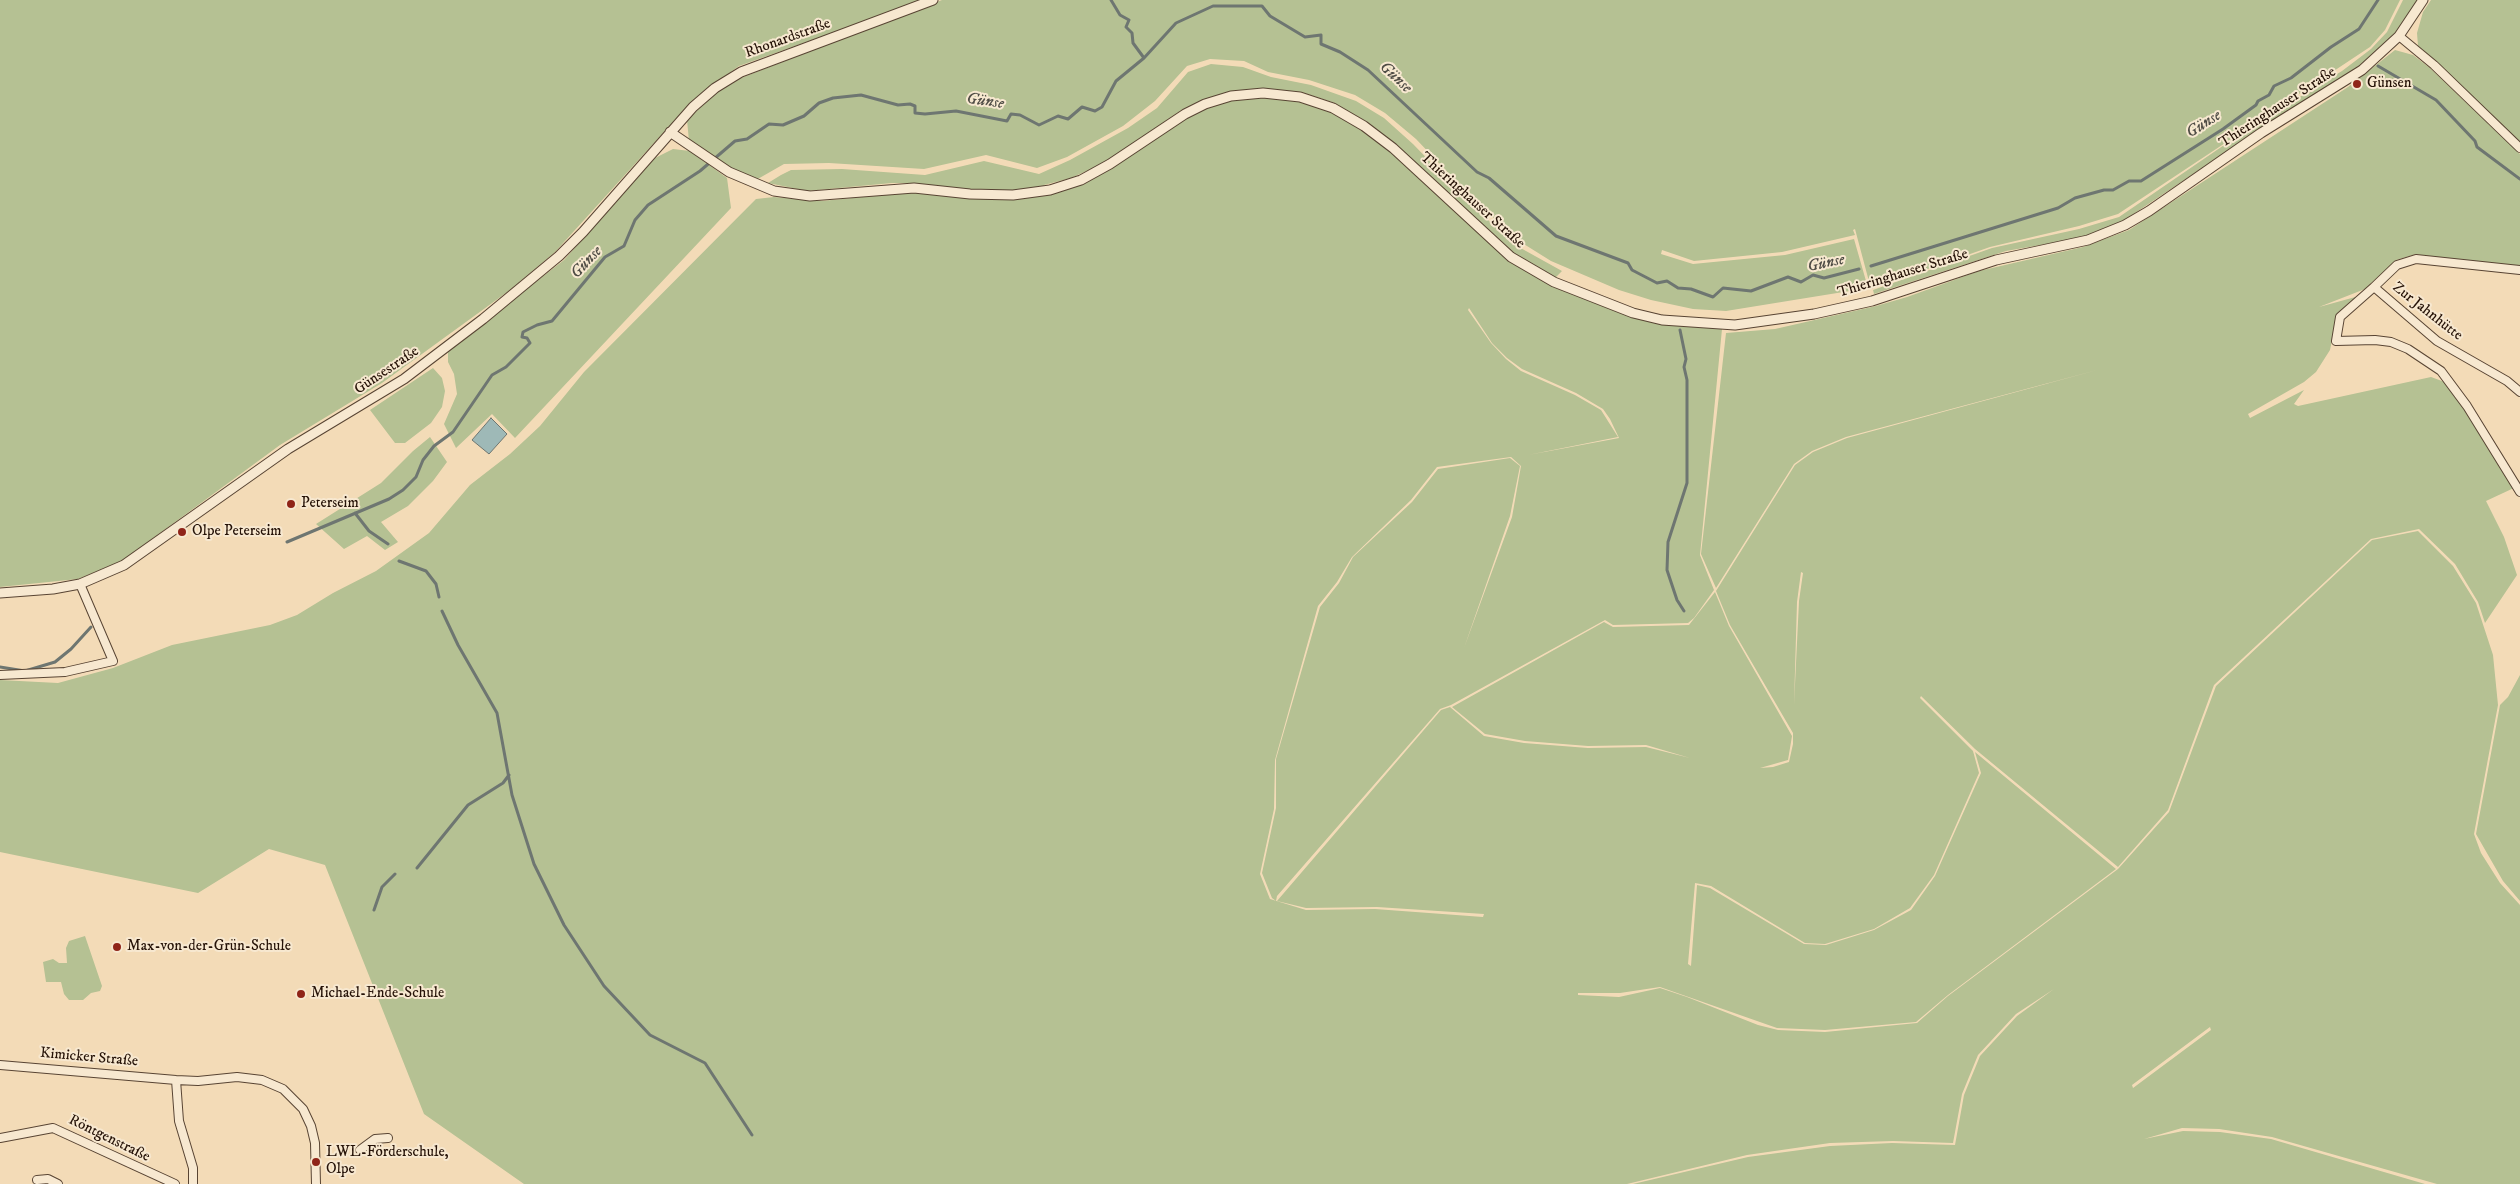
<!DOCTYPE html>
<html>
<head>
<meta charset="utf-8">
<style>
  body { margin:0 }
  canvas { display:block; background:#f3dbb7 }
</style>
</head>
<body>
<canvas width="2520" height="1184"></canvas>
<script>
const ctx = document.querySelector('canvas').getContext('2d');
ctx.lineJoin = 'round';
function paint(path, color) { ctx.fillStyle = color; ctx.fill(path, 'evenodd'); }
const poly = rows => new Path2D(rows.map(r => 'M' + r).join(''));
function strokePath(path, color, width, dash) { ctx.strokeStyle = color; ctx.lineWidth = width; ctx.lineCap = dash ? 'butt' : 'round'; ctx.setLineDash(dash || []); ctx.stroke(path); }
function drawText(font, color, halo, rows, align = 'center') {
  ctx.font = font + ' "IM FELL DW Pica",serif'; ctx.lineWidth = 4; ctx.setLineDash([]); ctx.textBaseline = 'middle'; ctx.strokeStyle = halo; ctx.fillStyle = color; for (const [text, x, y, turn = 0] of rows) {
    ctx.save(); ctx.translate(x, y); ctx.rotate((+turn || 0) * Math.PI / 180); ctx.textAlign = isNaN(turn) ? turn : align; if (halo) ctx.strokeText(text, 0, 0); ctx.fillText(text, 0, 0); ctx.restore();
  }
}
const green = poly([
  [0,0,924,0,739,66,713,85,663,133,555,252,510,290,382,383,280,445,122,561,78,579,0,587],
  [942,0,2400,0,2385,30,2370,47,2118,214,2079,226,1990,247,1871,289,1855,229,1853,230,1855,235,1782,252,1694,261,1662,250,1661,254,1693,264,1785,255,1854,239,1868,288,1726,311,1693,309,1651,300,1619,290,1551,261,1519,241,1476,202,1416,139,1385,113,1355,95,1309,80,1268,72,1244,61,1210,59,1187,66,1155,101,1123,126,1067,157,1037,168,986,155,924,169,829,163,784,164,756,180,730,168,689,141,687,120,716,93,741,78],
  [2403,0,2420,0,2399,29,2380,50,2338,81,2229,150,2123,221,2081,238,2006,251,1874,294,1873,290,1992,248,2079,229,2119,217,2249,128,2342,71,2371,49,2387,32],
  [2431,0,2520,0,2520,142,2418,46,2417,33,2423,12],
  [2395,50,2413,55,2430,68,2520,154,2520,266,2446,260,2416,254,2396,260,2365,289,2319,307,2359,296,2341,312,2336,321,2330,350,2316,372,2304,382,2248,414,2250,418,2304,390,2294,404,2298,406,2431,377,2450,384,2516,487,2486,501,2504,537,2517,575,2485,623,2478,602,2455,564,2419,529,2371,539,2214,685,2168,810,2118,867,1975,749,1921,696,1920,698,1973,751,1979,773,1934,875,1910,908,1874,929,1825,944,1805,943,1711,886,1695,883,1688,964,1691,966,1697,885,1710,888,1804,944,1826,945,1874,930,1911,910,1935,876,1981,773,1975,752,2116,869,1948,995,1916,1022,1825,1030,1777,1028,1660,987,1620,993,1578,993,1578,995,1619,997,1660,988,1687,997,1758,1025,1778,1030,1825,1032,1917,1023,1948,996,2118,869,2169,812,2216,686,2372,540,2418,531,2453,566,2476,603,2493,655,2498,705,2474,834,2481,853,2500,883,2520,905,2520,1184,2437,1184,2272,1137,2219,1129,2182,1128,2144,1139,2183,1131,2220,1132,2271,1139,2425,1184,1633,1184,1748,1157,1830,1146,1892,1143,1955,1145,1964,1095,1980,1056,2017,1016,2054,989,2016,1014,1978,1055,1962,1094,1953,1143,1893,1141,1830,1143,1747,1155,1627,1184,524,1184,424,1114,325,865,269,849,198,893,0,852,0,680,58,683,113,668,172,645,270,625,297,615,333,593,376,571,429,533,470,485,510,454,540,426,584,372,756,199,774,197,822,201,913,192,919,183,892,183,807,191,768,183,781,175,791,170,842,169,925,175,984,161,1039,174,1070,160,1128,128,1157,108,1188,72,1211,64,1243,67,1271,77,1311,85,1356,101,1384,118,1413,144,1479,212,1517,246,1562,271,1555,278,1512,253,1395,144,1335,103,1301,92,1262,89,1228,93,1202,100,1180,111,1104,163,1071,178,1044,185,1048,195,1081,184,1188,116,1209,108,1233,100,1264,98,1298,99,1333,110,1390,150,1506,258,1662,322,1722,329,1700,555,1714,590,1694,618,1688,623,1613,625,1605,620,1451,705,1440,709,1277,896,1276,901,1272,898,1262,873,1276,808,1276,759,1320,607,1339,583,1353,557,1412,502,1438,469,1510,458,1520,466,1510,516,1464,648,1512,517,1521,466,1511,457,1437,467,1411,500,1352,557,1337,582,1318,606,1275,760,1274,809,1260,874,1270,899,1306,910,1375,909,1483,917,1484,914,1377,907,1306,908,1277,901,1441,710,1450,707,1484,736,1524,743,1588,748,1646,747,1690,758,1646,745,1588,746,1525,741,1485,734,1452,707,1604,622,1613,627,1689,625,1715,592,1729,626,1792,736,1788,760,1760,768,1773,767,1789,762,1793,744,1793,733,1730,625,1716,591,1795,465,1813,452,1847,438,2101,369,1846,437,1812,451,1794,464,1716,588,1701,554,1726,333,1775,329,1876,306,1907,297,1979,271,2083,247,2129,230,2348,87],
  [1469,308,1492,343,1507,358,1522,369,1576,393,1603,409,1610,419,1619,438,1528,455,1618,437,1601,410,1575,395,1521,371,1506,359,1491,343,1468,310],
  [1801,572,1803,573,1799,601,1794,705,1797,602],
  [2210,1027,2211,1030,2133,1088,2132,1085],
  [673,149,690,151,727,178,731,208,515,438,492,414,456,448,444,424,457,394,454,374,448,362,448,350,564,260,655,158],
  [433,368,442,378,445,391,442,407,431,423,405,443,395,443,370,410],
  [430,437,447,462,433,481,408,506,381,522,398,542,385,550,367,536,344,549,316,524,381,483,413,451],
  [2520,675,2520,901,2503,881,2476,834,2500,705,2508,697],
  [85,936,102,986,100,991,91,993,83,1000,69,1000,64,994,61,982,46,982,43,962,53,959,59,963,67,963,66,948,69,941]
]);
const water = poly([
  [491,418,507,434,489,454,472,440,491,418]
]);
const stream = poly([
  [1111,0,1120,15,1129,20,1126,27,1132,33,1133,43,1144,58],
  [2378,66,2436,100,2475,141,2477,147,2520,179],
  [1871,266,2058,208,2075,198,2104,190,2113,190,2129,181,2141,181,2223,129,2256,105,2258,101,2269,95,2274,86,2291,78,2331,47,2359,29,2378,0],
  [1680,330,1686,359,1684,367,1687,380,1687,483,1668,542,1667,570,1677,600,1684,611],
  [355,513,369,531,388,544],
  [287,542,389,499,403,490,416,477,423,460,434,446,453,432,492,375,506,367,530,343,527,338,522,337,523,332,537,325,552,321,605,257,624,246,635,220,648,205,700,171,735,141,747,139,769,124,783,125,804,116,819,103,833,98,861,95,898,105,910,104,915,106,915,113,925,114,956,111,1007,121,1011,114,1020,115,1039,125,1058,116,1068,119,1082,107,1095,111,1102,107,1116,81,1144,58,1176,23,1213,6,1262,6,1270,16,1305,37,1321,35,1321,44,1340,52,1368,70,1477,172,1489,178,1556,236,1628,263,1632,270,1657,283,1667,281,1678,288,1691,289,1713,297,1723,288,1751,291,1788,277,1801,282,1813,275,1824,278,1859,269],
  [399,561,426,571,436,584,439,597],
  [442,611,458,645,497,713,512,795,534,864,564,925,604,986,650,1035,705,1063,752,1135],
  [0,667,25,671,55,662,71,649,91,627],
  [417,868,468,805,503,783,509,775],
  [374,910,382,887,395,874]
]);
const minor = poly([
  [2399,36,2434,65,2520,148],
  [2520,270,2416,259,2397,265,2374,287,2437,341,2507,381,2520,392],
  [2374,287,2340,317,2336,341,2375,340,2391,342,2408,349,2441,371,2467,406,2520,492],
  [0,675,65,672,113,661,80,584],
  [0,1065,176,1080,198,1081,237,1077,262,1080,283,1089,303,1109,311,1126,315,1143,316,1184],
  [176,1080,179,1121,193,1168,193,1184],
  [0,1138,53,1128,175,1184],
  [360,1150,375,1139,388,1138],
  [37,1180,48,1179,58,1184]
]);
const tertiary = poly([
  [670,132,729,172,774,191,810,196,914,188,970,194,1013,195,1050,190,1081,180,1110,164,1185,114,1205,104,1231,96,1263,93,1300,97,1333,108,1364,126,1393,148,1511,257,1554,282,1633,313,1662,320,1735,325,1814,314,1872,301,1996,260,2088,240,2125,225,2149,211,2261,133,2362,70,2399,36,2423,0],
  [0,593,53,589,80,584,124,565,288,449,404,379,483,319,559,256,583,232,693,107,715,88,741,72,933,0]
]);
const markers = [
  [2357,84,5,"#8f2418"],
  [291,504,5,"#8f2418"],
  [182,532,5,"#8f2418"],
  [117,947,5,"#8f2418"],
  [301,994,5,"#8f2418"],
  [316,1162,5,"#8f2418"]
];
const streetNames = [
  ["Rhonardstraße",788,39,-20],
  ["Thieringhauser Straße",2278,108,-33],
  ["Thieringhauser Straße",1472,201,42],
  ["Thieringhauser Straße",1903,274,-17],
  ["Zur Jahnhütte",2427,312,38],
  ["Günsestraße",387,371,-34],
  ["Kimicker Straße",89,1058,5],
  ["Röntgenstraße",109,1139,26]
];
const poiNames = [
  ["Günsen",2367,84],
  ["Peterseim",301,504],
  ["Olpe Peterseim",192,532],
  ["Max-von-der-Grün-Schule",127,947],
  ["Michael-Ende-Schule",311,994],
  ["LWL-Förderschule,",326,1153],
  ["Olpe",326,1170]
];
const waterNames = [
  ["Günse",1395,78,43],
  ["Günse",985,102,8],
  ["Günse",2204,125,-33],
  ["Günse",587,263,-47],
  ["Günse",1826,264,-12]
];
paint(green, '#b5c193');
paint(water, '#9eb9b7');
strokePath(water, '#6e7671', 1);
strokePath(stream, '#6e7671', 3);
strokePath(minor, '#584433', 10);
strokePath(tertiary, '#584433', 11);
strokePath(minor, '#f7e8d0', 8);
strokePath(tertiary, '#f7e8d0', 9);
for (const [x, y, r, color] of markers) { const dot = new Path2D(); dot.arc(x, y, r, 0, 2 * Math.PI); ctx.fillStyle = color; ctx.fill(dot); strokePath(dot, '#f7e8d0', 2); }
drawText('15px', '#251207', '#f7e8d0', streetNames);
drawText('15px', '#251207', '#f7e8d0', poiNames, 'left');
drawText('italic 16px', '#4f4c45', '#f7e8d0', waterNames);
</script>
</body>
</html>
